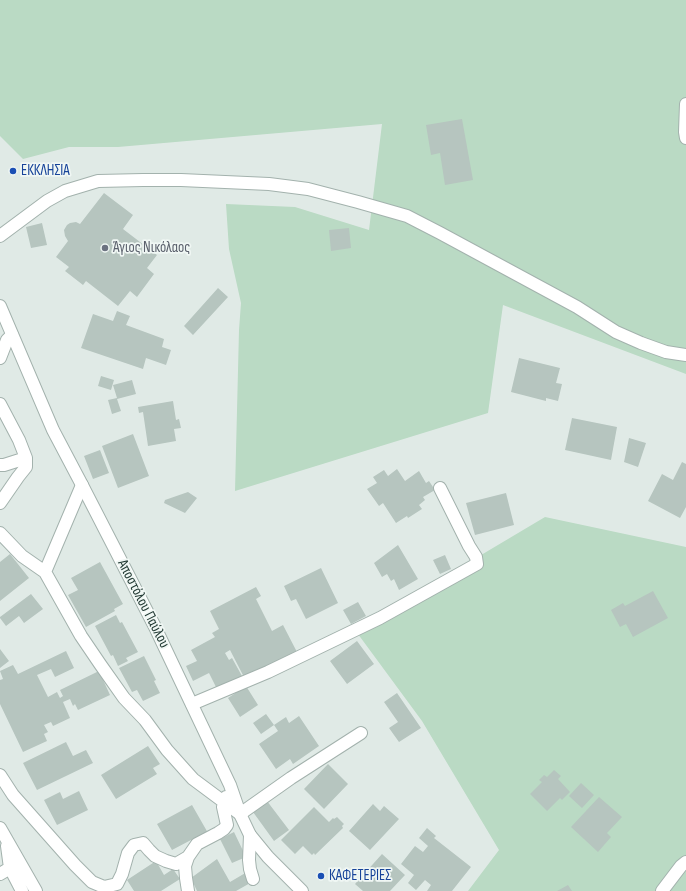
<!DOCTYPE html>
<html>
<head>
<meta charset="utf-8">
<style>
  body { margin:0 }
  canvas { display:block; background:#e0eae6 }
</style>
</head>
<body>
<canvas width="686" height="891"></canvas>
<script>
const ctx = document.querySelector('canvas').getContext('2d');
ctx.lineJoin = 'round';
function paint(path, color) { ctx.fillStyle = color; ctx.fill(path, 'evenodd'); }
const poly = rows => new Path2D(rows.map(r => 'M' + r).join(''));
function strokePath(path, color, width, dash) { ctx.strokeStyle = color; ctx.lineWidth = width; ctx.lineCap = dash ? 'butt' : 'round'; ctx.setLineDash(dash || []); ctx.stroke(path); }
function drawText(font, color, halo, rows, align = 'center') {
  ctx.font = font + ' "Sofia Sans Condensed",sans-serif'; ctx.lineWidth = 3.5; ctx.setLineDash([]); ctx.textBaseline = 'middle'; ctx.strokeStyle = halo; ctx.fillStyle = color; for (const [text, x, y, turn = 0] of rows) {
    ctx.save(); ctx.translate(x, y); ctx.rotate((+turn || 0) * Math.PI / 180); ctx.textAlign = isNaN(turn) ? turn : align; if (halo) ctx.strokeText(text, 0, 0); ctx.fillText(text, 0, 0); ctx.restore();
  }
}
const green = poly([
  [0,0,686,0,686,374,503,305,488,413,235,491,239,330,241,303,229,249,226,204,295,207,369,230,382,124,118,147,69,147,23,159,0,136],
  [545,517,686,547,686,891,468,891,499,850,422,721,355,630]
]);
const building = poly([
  [462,119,473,180,445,185,440,153,431,155,426,125],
  [104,193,133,215,123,229,157,255,147,268,154,274,137,297,130,291,118,306,86,281,83,285,65,271,69,267,56,257,68,241,65,236,64,230,67,225,70,223,76,222,80,224],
  [42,223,47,245,31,248,26,227],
  [349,228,351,248,331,251,329,230],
  [218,288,228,297,193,335,184,326],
  [117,311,130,316,126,325,164,339,162,347,171,350,166,365,146,358,143,369,81,348,93,314,113,321],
  [519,358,560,368,556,383,562,384,558,401,546,398,546,401,511,392],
  [101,376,114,380,111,390,98,386],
  [132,380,136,394,117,399,121,411,112,414,108,400,117,398,113,385],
  [173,401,176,420,179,419,181,428,174,429,176,441,148,446,143,412,139,413,138,407],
  [572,418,617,427,611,460,565,450],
  [133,434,149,476,118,488,102,446],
  [629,438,646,443,638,467,624,462],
  [100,450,109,473,93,479,84,456],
  [682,462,686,464,686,507,680,518,648,501,662,474,673,480],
  [397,469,405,481,419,471,426,483,429,481,435,490,423,497,425,500,419,505,422,509,408,518,407,516,396,523,383,503,379,506,367,489,377,483,373,477,384,470,388,476],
  [188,492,197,498,185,513,164,503,165,500],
  [506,493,514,525,475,535,466,503],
  [398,545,418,579,399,590,394,579,391,581,387,574,382,577,374,563],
  [10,554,29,578,0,601,0,562],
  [445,555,451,569,440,574,433,560],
  [100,562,123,604,114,609,115,611,86,627,68,595,78,590,71,578],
  [321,568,338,603,306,619,296,599,291,601,284,586],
  [256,587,261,596,256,599,272,631,283,625,298,654,246,681,230,650,225,653,229,660,232,658,242,676,217,689,209,673,193,681,186,666,197,661,191,650,215,637,212,633,219,629,210,611],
  [653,591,668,618,633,637,626,624,620,627,611,610,623,603,625,606],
  [31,594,43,609,24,623,19,616,6,626,0,618,0,617],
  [358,602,366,616,351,624,343,610],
  [116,615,120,623,122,622,138,652,126,658,128,661,118,666,113,655,111,656,95,626],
  [357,641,374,664,347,684,330,661],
  [0,649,9,661,0,668],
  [66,651,74,668,55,677,51,669,37,675,48,697,57,692,60,698,63,696,60,690,99,671,110,695,78,710,75,704,73,706,70,699,63,702,70,718,53,726,51,722,44,725,48,732,44,734,47,741,23,752,0,704,0,680,3,679,0,671,13,665,18,674],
  [144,656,156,680,154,681,160,693,143,701,137,690,132,692,119,668],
  [246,686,258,705,240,717,228,698],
  [397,693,421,728,399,742,389,728,398,722,384,702],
  [266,714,274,725,286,717,289,723,299,716,319,746,293,764,290,759,276,769,259,744,278,731,274,725,261,734,253,723],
  [66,742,73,756,86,750,93,763,37,790,23,763],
  [148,746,160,764,153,768,157,774,116,799,101,775],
  [328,764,348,784,324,809,304,789],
  [554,770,561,776,558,779,570,792,562,800,560,798,547,811,530,794,542,782,539,780,544,775,547,777],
  [581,783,594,795,582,808,569,796],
  [79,791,88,810,57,825,44,800,60,792,63,799],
  [599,797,622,817,607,833,611,837,598,852,571,827],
  [267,801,289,830,274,841,253,812],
  [373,804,380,811,384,806,399,819,370,850,349,831],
  [192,805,208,833,193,842,191,840,172,850,157,824],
  [314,807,329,822,333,818,334,819,337,817,344,824,342,826,343,828,315,855,314,853,312,855,303,846,295,854,281,840],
  [427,828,436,836,434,838,471,867,452,891,427,891,431,885,425,880,416,890,408,883,414,875,401,864,415,846,423,852,428,846,419,838],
  [234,832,246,857,232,863,220,839],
  [382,854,405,875,390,891,363,891,355,884],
  [217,859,230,882,247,872,252,882,236,891,197,891,191,878],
  [156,861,164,875,173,869,180,879,161,891,134,891,127,880],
  [568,885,572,891,557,891]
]);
const minor = poly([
  [686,104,685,132,686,138],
  [0,236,47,201,65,191,98,181,143,180,181,180,269,184,308,189,358,202,407,216,440,233,577,307,616,332,641,343,666,352,686,355],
  [0,358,7,340,12,335],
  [0,404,19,440,26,458,26,467,18,477,0,503],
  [0,465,4,465,26,458],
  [82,485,45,572,81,636,100,664,124,698,145,720,167,750,193,779,240,814,291,778,361,733],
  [0,533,22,556,45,572],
  [192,704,268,672,380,618,477,564,476,557,469,546,440,488],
  [0,775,13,795,75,865,92,882,104,887,117,884,122,874,128,853,134,845,143,843,149,850,155,856,166,861,176,864,188,857],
  [0,828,36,891],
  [250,835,249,860,250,869,253,879],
  [7,846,10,868,22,891],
  [0,874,10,868],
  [188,891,186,878,185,866,188,857,197,844,218,833,224,829,227,825,223,807,226,797]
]);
const tertiary = poly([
  [0,306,53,430,82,485,155,627,230,785,240,814,250,835,268,857,302,891],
  [662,891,681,866,686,862]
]);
const markers = [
  [13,171,4,"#1a4fb4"],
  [105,248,4,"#6b7280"],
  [321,876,4,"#1a4fb4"]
];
const transitNames = [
  ["ΕΚΚΛΗΣΙΑ",21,171],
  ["ΚΑΦΕΤΕΡΙΕΣ",329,876]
];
const worshipNames = [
  ["Άγιος Νικόλαος",113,248]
];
const streetNames = [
  ["Αποστόλου Παύλου",143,604,63]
];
paint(green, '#badac4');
paint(building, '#b6c5bf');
strokePath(minor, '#a3b2ad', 14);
strokePath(tertiary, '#a3b2ad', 14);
strokePath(minor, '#fff', 12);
strokePath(tertiary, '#fff', 12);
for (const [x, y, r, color] of markers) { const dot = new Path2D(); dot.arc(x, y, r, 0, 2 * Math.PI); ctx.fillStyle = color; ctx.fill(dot); strokePath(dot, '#f0f7f4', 1.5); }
drawText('15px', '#164399', '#f0f7f4', transitNames, 'left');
drawText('15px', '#5b616d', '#f0f7f4', worshipNames, 'left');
drawText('15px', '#223a34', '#f0f7f4', streetNames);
</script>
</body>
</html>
